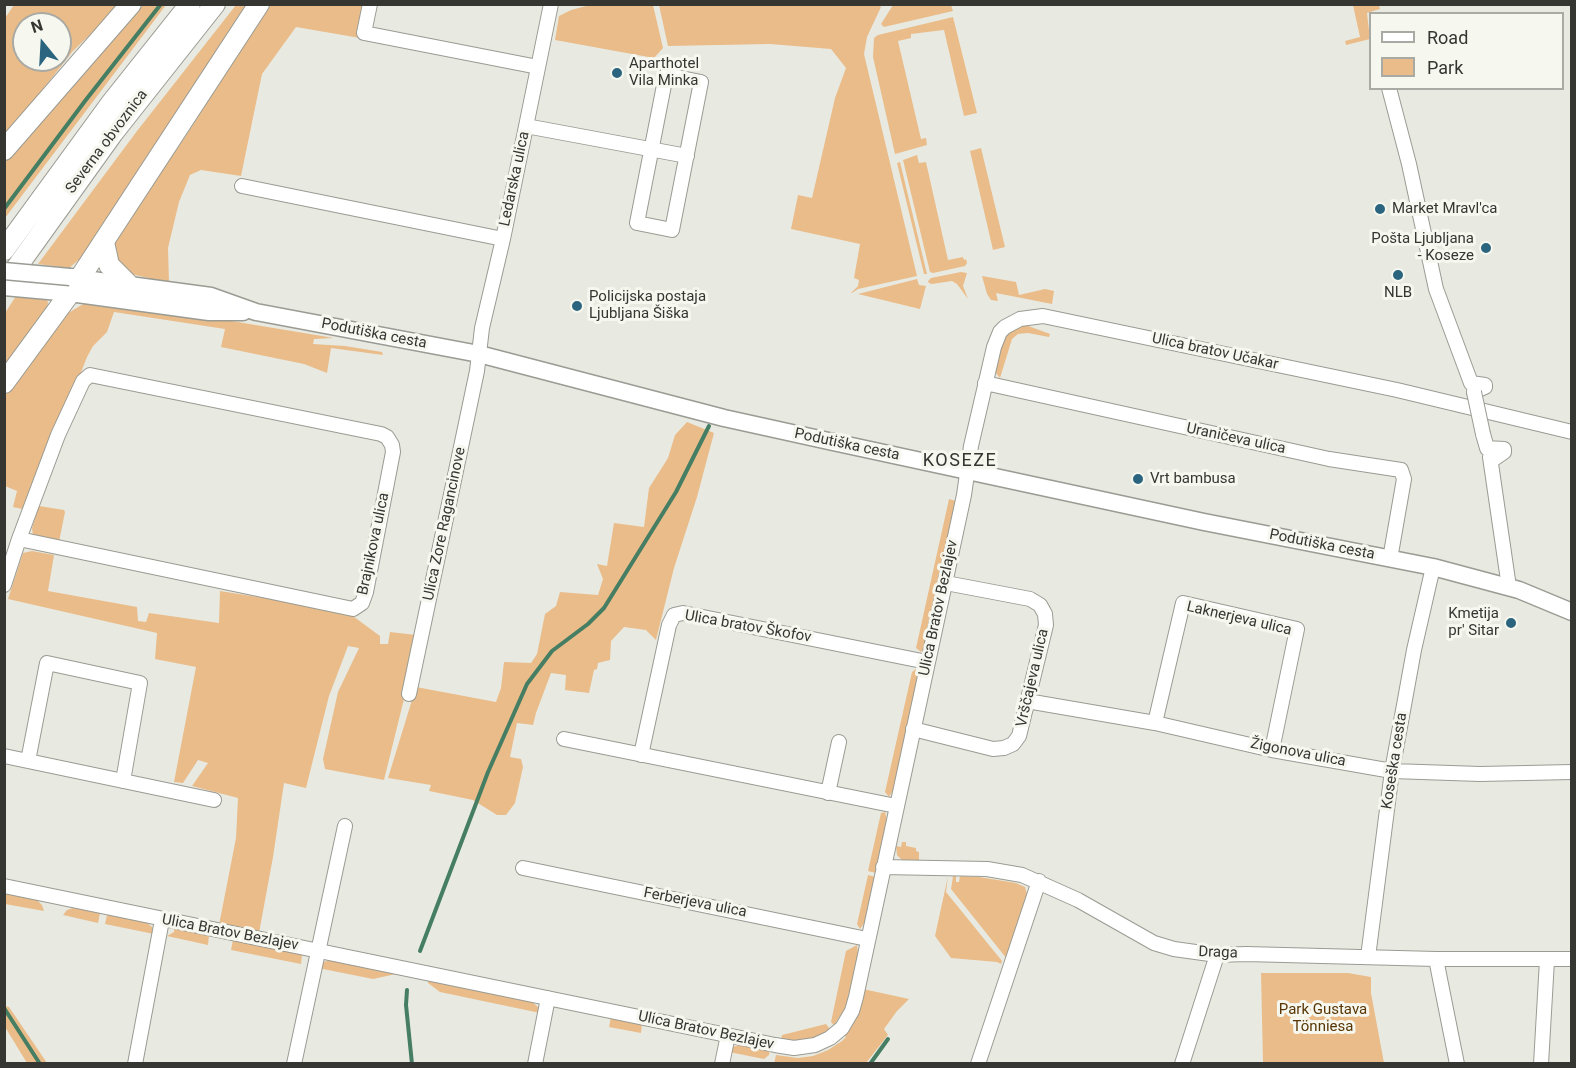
<!DOCTYPE html>
<html>
<head>
<meta charset="utf-8">
<style>
  body { margin:0 }
  #map { position:relative; width:1576px; height:1068px; overflow:hidden; background:#e8eae2; font-family:Roboto,sans-serif }
  canvas { display:block }
  .frame { position:absolute; inset:0; border:6px solid #353632; pointer-events:none }
  .legend { position:absolute; left:1369px; top:12px; width:195px; height:78px; box-sizing:border-box; background:#f6f7ef; border:2px solid #a9aaa3; margin:0; padding:8px 10px; list-style:none; font-size:18px; color:#353632 }
  .legend li { display:flex; align-items:center; gap:12px; height:30px }
  .legend b { width:30px; border:2px solid #a9aaa3 }
  .north { position:absolute; left:12px; top:12px; width:60px; height:60px; box-sizing:border-box; background:#f6f7ef; border:2px solid #a9aaa3; border-radius:50%; rotate:342deg; font-size:16px; font-weight:700; line-height:24px; text-align:center; color:#353632 }
  .north::after { content:''; display:block; margin:auto; width:21px; height:27px; background:#2b647e; clip-path:polygon(50% 0,100% 100%,50% 72%,0 100%) }
</style>
</head>
<body>
<div id="map">
<canvas width="1576" height="1068"></canvas>
<div class="frame"></div>
<ul class="legend">
<li><b style="height:8px;background:#fff"></b>Road</li>
<li><b style="height:16px;background:#eabc89"></b>Park</li>
</ul>
<div class="north">N</div>
</div>
<script>
const ctx = document.querySelector('canvas').getContext('2d');
ctx.lineJoin = 'round';
function paint(path, color) { ctx.fillStyle = color; ctx.fill(path, 'evenodd'); }
const poly = rows => new Path2D(rows.map(r => 'M' + r).join(''));
function strokePath(path, color, width, dash) { ctx.strokeStyle = color; ctx.lineWidth = width; ctx.lineCap = dash ? 'butt' : 'round'; ctx.setLineDash(dash || []); ctx.stroke(path); }
function drawText(font, color, halo, rows, align = 'center') {
  ctx.font = font + ' Roboto,sans-serif'; ctx.lineWidth = 6; ctx.setLineDash([]); ctx.textBaseline = 'middle'; ctx.strokeStyle = halo; ctx.fillStyle = color; for (const [text, x, y, turn = 0] of rows) {
    ctx.save(); ctx.translate(x, y); ctx.rotate((+turn || 0) * Math.PI / 180); ctx.textAlign = isNaN(turn) ? turn : align; if (halo) ctx.strokeText(text, 0, 0); ctx.fillText(text, 0, 0); ctx.restore();
  }
}
const green = poly([
  [594,4,653,5,663,48,654,58,555,40,559,16,571,10],
  [878,4,881,7,867,37,864,54,917,276,858,289,852,293,851,293,858,286,859,280,854,278,860,244,791,229,798,195,812,198,835,98,846,68,831,49,770,44,668,46,659,5],
  [14,5,121,5,73,51,5,137,5,18],
  [24,24,60,24,60,60,24,60],
  [140,5,166,5,5,218,5,162],
  [236,5,249,5,86,254,69,268,38,264,137,131],
  [270,5,366,5,360,38,296,27,262,74,241,176,201,170,190,175,179,202,168,248,169,283,123,272,111,253,114,242,187,134],
  [893,5,951,5,953,11,884,27,881,24],
  [1353,5,1379,5,1380,9,1367,13,1370,39,1346,45,1345,41,1360,37],
  [953,17,977,113,964,116,944,30,911,34,911,38,898,41,921,139,926,138,927,145,895,154,873,57,874,38,878,35],
  [981,148,1005,247,993,250,970,151],
  [917,155,919,163,926,162,948,260,963,257,964,260,966,259,967,263,965,266,933,273,930,272,903,160],
  [900,162,927,274,924,274,897,163],
  [961,272,967,273,963,286,968,299,957,284,952,281,932,284,929,283,928,281,931,278],
  [982,276,1016,282,1019,295,1045,289,1054,291,1052,304,996,293,998,301,991,300,987,294],
  [917,279,919,285,926,286,920,309,858,294],
  [16,296,47,300,48,303,46,314,5,371,5,313],
  [85,303,183,313,334,338,314,339,313,344,345,346,382,352,383,355,331,348,327,373,304,364,221,347,225,329,114,312,107,332,93,346,87,357,27,510,13,507,17,491,5,486,4,392,63,316],
  [1023,324,1050,334,1049,337,1028,333,1018,334,1012,339,1000,378,994,371,997,347,1008,331],
  [687,422,714,433,697,497,674,568,656,640,646,630,624,627,611,641,610,660,598,663,597,669,594,670,589,693,565,690,566,675,551,673,536,713,533,725,517,723,510,757,521,759,523,767,515,803,506,815,497,815,473,800,429,791,431,785,388,778,416,687,496,702,501,688,504,662,531,663,537,654,545,614,556,606,560,592,598,595,603,579,597,564,607,566,614,523,644,527,649,488,668,458,675,435],
  [949,499,956,501,924,648,921,652,916,648],
  [39,506,64,510,65,512,59,542,33,536,32,528],
  [32,551,54,555,48,591,137,607,138,621,146,622,149,613,219,623,220,591,346,611,380,636,380,644,388,644,390,632,416,635,407,671,404,699,384,780,325,769,323,759,338,692,359,648,348,646,329,696,306,788,284,783,273,857,259,933,219,925,236,838,238,798,192,786,208,763,198,760,183,783,174,782,196,667,155,659,157,633,8,599,23,553],
  [916,669,918,676,894,789,889,797,885,792,912,672],
  [885,812,887,820,876,873,868,871,881,813],
  [902,842,906,842,906,846,916,848,916,851,919,852,919,863,902,862,902,860,897,855,896,846,901,847],
  [868,875,876,877,865,922,860,929,857,924],
  [948,876,946,892,1002,961,1001,964,997,962,951,958,935,936],
  [953,876,956,876,956,882,959,882,960,876,979,877,1016,883,1025,887,1027,894,1007,959,951,889],
  [5,893,37,900,42,905,44,911,5,904],
  [73,908,100,913,98,923,63,915,67,910],
  [107,915,146,922,152,927,154,934,105,924],
  [174,929,209,935,208,945,167,936,174,932],
  [233,940,300,954,302,955,301,964,231,950],
  [857,945,858,953,846,1007,834,1025,831,1022,846,951],
  [331,960,396,974,373,979,318,968,323,962],
  [1261,973,1348,973,1371,977,1371,993,1384,1063,1263,1063],
  [428,980,531,1001,538,1007,540,1013,440,992,428,983],
  [863,989,909,999,897,1011,884,1029,888,1035,866,1063,774,1064,776,1055,798,1058,813,1056,828,1050,842,1041,846,1037,843,1034],
  [5,1006,9,1007,47,1063,27,1063,5,1027],
  [611,1017,642,1024,641,1033,609,1027],
  [826,1024,830,1029,812,1039,796,1042,781,1040,782,1035],
  [739,1045,770,1050,769,1055,764,1059,729,1052,732,1047]
]);
const stream = poly([
  [4,209,85,101,161,4],
  [420,951,488,772,527,684,552,651,588,624,604,608,676,492,709,426],
  [407,990,406,1005,412,1064],
  [4,1008,40,1064],
  [870,1064,888,1039]
]);
const minor = poly([
  [370,4,364,33,538,67],
  [666,75,701,82,672,230,637,223,666,75],
  [1389,88,1409,164,1436,289,1471,383,1485,385,1485,387,1474,392],
  [526,126,687,156],
  [242,186,503,239],
  [985,383,1329,459,1401,470,1404,479,1390,559],
  [1483,434,1487,448,1504,449,1504,452,1491,461],
  [1490,457,1509,587],
  [4,585,19,539,58,435,83,381,90,375,381,434,387,437,392,445,393,452,366,592,362,603,353,609,19,539],
  [409,694,477,371,482,328,503,239,551,4],
  [1027,701,1155,723,1272,750,1392,771,1480,774,1572,772],
  [1155,723,1183,603,1297,629,1272,750],
  [913,729,993,749,1004,748,1013,744,1019,736,1046,625,1045,614,1040,605,1030,599,946,583],
  [564,739,896,806],
  [641,755,669,625,674,615,683,613,927,662],
  [4,756,214,800],
  [28,761,47,663,140,683,123,781],
  [828,793,839,742],
  [883,867,987,869,1022,875,1078,900,1154,943,1174,949,1217,955,1246,954,1436,959,1572,959],
  [523,868,867,939],
  [4,886,775,1045,794,1048,815,1045,830,1038,842,1028,852,1011,856,997,964,495,971,446,994,347,1000,332,1005,327,1020,319,1043,316,1397,390,1572,432],
  [1368,957,1392,771,1414,650,1433,567],
  [1436,959,1457,1064],
  [135,1064,162,920],
  [294,1064,345,826],
  [535,1064,548,998],
  [722,1064,728,1035],
  [978,1064,1039,881],
  [1182,1064,1217,955],
  [1541,1064,1547,960]
]);
const major = poly([
  [70,277,211,296,256,312,479,354,724,418,833,442,1204,522,1433,567,1519,590,1572,612],
  [4,287,70,293,209,312,243,312]
]);
const highway = poly([
  [4,150,131,4],
  [104,242,109,265,128,284],
  [4,250,112,102,190,4],
  [4,285,113,133,215,4],
  [4,383,70,293,259,4]
]);
const minorBridge = poly([
  [1474,392,1483,434]
]);
const majorBridge = poly([
  [4,271,70,277]
]);
const markers = [
  [617,73,6,"#2b647e"],
  [1380,209,6,"#2b647e"],
  [1486,248,6,"#2b647e"],
  [1398,275,6,"#2b647e"],
  [577,306,6,"#2b647e"],
  [1138,479,6,"#2b647e"],
  [1511,623,6,"#2b647e"]
];
const poiNames = [
  ["Aparthotel",629,64],
  ["Vila Minka",629,81],
  ["Market Mravl'ca",1392,209],
  ["Pošta Ljubljana",1474,239,"right"],
  ["- Koseze",1474,256,"right"],
  ["NLB",1398,293,"center"],
  ["Policijska postaja",589,297],
  ["Ljubljana Šiška",589,314],
  ["Vrt bambusa",1150,479],
  ["Kmetija",1499,614,"right"],
  ["pr' Sitar",1499,631,"right"]
];
const streetNames = [
  ["Severna obvoznica",107,142,-53],
  ["Ledarska ulica",515,179,-78],
  ["Podutiška cesta",374,334,11],
  ["Ulica bratov Učakar",1215,352,12],
  ["Uraničeva ulica",1236,439,12],
  ["Podutiška cesta",847,445,12],
  ["Ulica Zore Ragancinove",445,524,-78],
  ["Brajnikova ulica",374,544,-78],
  ["Podutiška cesta",1322,545,11],
  ["Ulica Bratov Bezlajev",939,608,-78],
  ["Laknerjeva ulica",1239,619,13],
  ["Ulica bratov Škofov",748,627,10],
  ["Vrščajeva ulica",1033,678,-77],
  ["Žigonova ulica",1298,753,11],
  ["Koseška cesta",1395,761,-81],
  ["Ferberjeva ulica",695,903,11],
  ["Ulica Bratov Bezlajev",230,933,11],
  ["Draga",1218,953,2],
  ["Ulica Bratov Bezlajev",706,1031,12]
];
const parkNames = [
  ["Park Gustava",1323,1010],
  ["Tönniesa",1323,1027]
];
const quarterNames = [
  ["KOSEZE",960,461]
];
paint(green, '#eabc89');
strokePath(stream, '#467e63', 4);
strokePath(minor, '#9a9b93', 16);
strokePath(major, '#9a9b93', 19);
strokePath(highway, '#9a9b93', 22);
strokePath(minor, '#fff', 14);
strokePath(major, '#fff', 16);
strokePath(highway, '#fff', 20);
strokePath(minorBridge, '#9a9b93', 16, []);
strokePath(majorBridge, '#9a9b93', 19, []);
strokePath(minorBridge, '#fff', 14);
strokePath(majorBridge, '#fff', 16);
for (const [x, y, r, color] of markers) { const dot = new Path2D(); dot.arc(x, y, r, 0, 2 * Math.PI); ctx.fillStyle = color; ctx.fill(dot); strokePath(dot, '#f6f7ef', 2); }
drawText('15px', '#353632', '#f6f7ef', poiNames, 'left');
drawText('15px', '#353632', '#f6f7ef', streetNames);
drawText('15px', '#583605', '#f6f7ef', parkNames);
ctx.letterSpacing = '1.5px';
drawText('18px', '#353632', '#f6f7ef', quarterNames);
ctx.letterSpacing = '0px';
</script>
</body>
</html>
